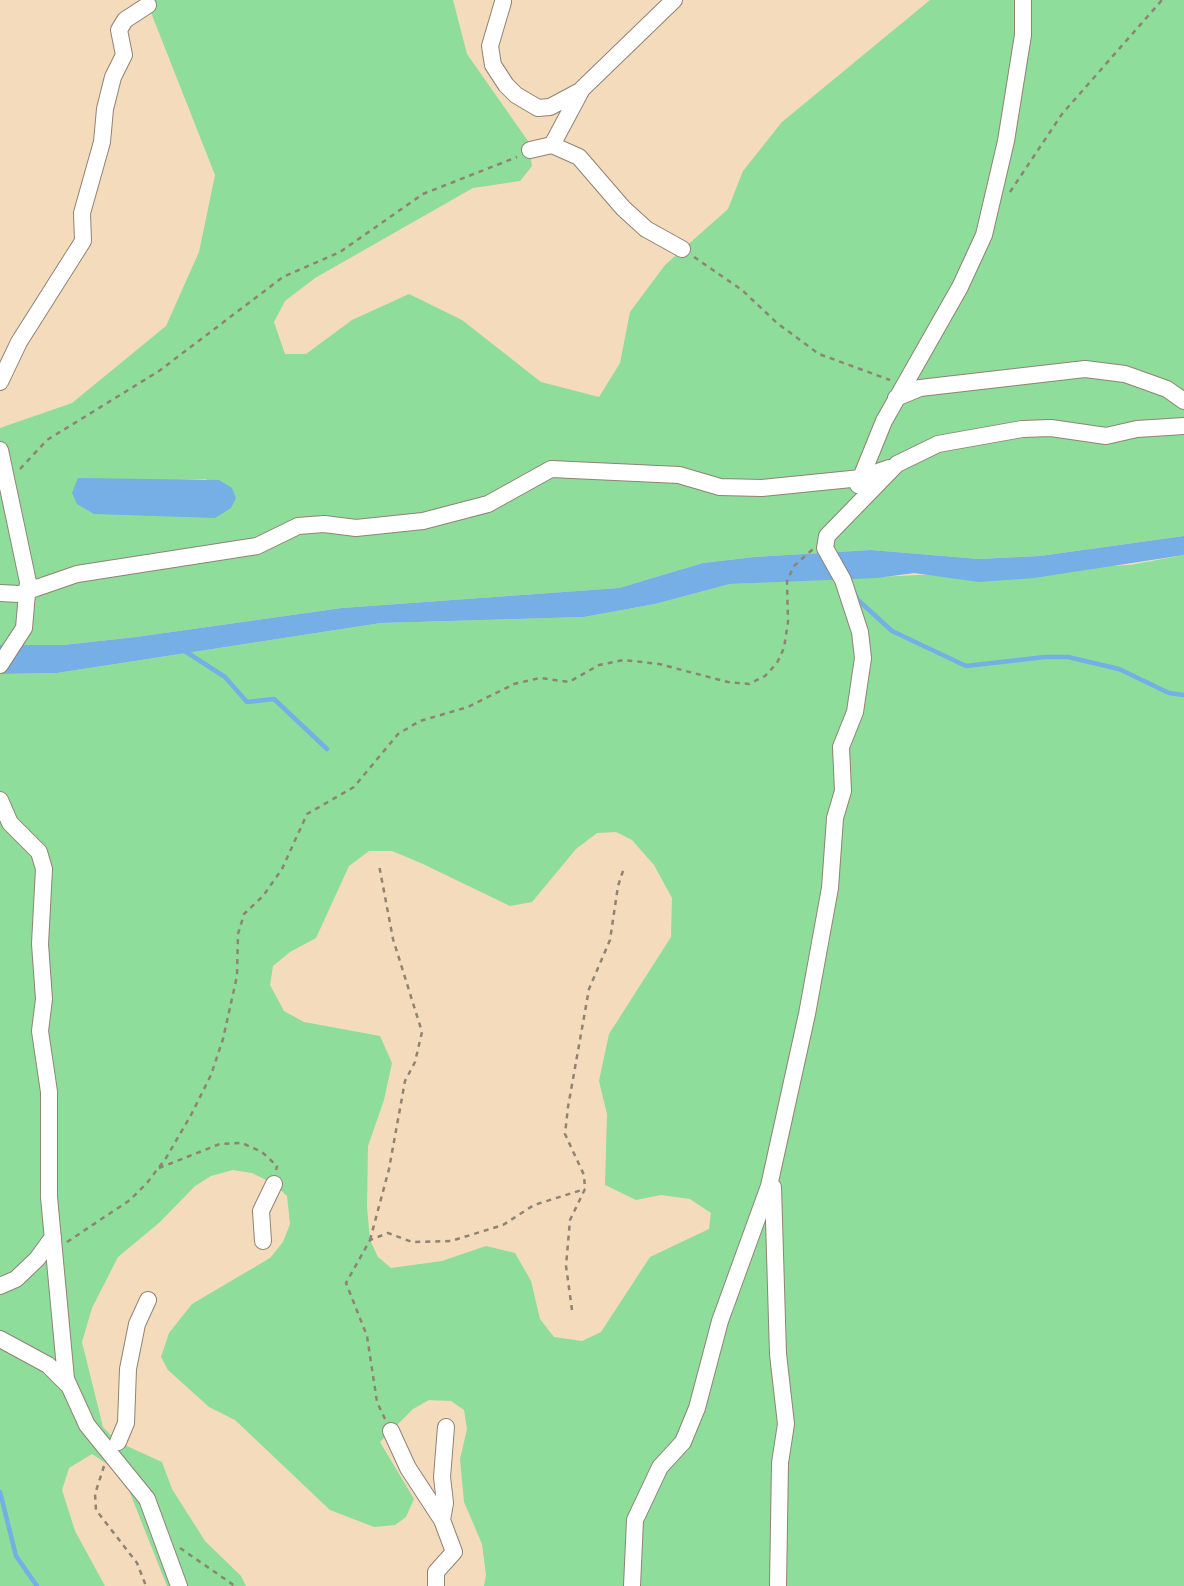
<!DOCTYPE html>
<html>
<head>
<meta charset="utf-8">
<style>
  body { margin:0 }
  canvas { display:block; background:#f3dbbc }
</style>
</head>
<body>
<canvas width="1184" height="1586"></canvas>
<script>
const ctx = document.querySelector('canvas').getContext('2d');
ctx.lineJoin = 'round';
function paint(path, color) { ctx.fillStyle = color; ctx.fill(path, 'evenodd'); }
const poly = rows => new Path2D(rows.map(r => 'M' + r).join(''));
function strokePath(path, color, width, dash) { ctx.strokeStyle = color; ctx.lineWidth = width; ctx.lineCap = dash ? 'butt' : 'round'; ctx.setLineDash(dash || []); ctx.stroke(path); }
const green = poly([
  [139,0,453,0,467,54,528,141,532,166,520,181,473,188,315,278,285,301,274,322,285,354,306,354,352,320,409,294,462,320,541,382,599,397,620,363,630,312,665,265,728,209,743,171,782,122,930,0,1184,0,1184,536,1040,556,979,559,871,550,754,557,703,563,619,588,342,608,136,637,63,645,0,645,0,428,72,403,166,326,199,252,215,175,148,5],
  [78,478,131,481,206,479,231,508],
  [1184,555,1184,1586,484,1586,486,1575,482,1544,464,1502,460,1459,467,1429,464,1410,451,1401,429,1400,413,1409,380,1442,414,1499,406,1517,395,1525,374,1527,330,1510,235,1420,209,1407,168,1370,161,1357,169,1333,192,1304,270,1258,283,1242,290,1224,287,1196,274,1184,252,1173,233,1170,211,1176,195,1186,160,1222,118,1257,92,1308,82,1342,103,1427,118,1442,162,1462,172,1489,205,1541,241,1576,246,1586,167,1586,128,1488,116,1470,92,1454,69,1468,62,1490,75,1531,105,1586,0,1586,0,674,57,673,381,623,584,617,655,604,730,584,1130,565],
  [616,832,632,840,654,865,672,898,671,937,609,1034,599,1081,607,1114,605,1185,636,1200,661,1195,690,1199,711,1213,709,1229,650,1257,601,1332,582,1341,554,1337,540,1319,531,1281,515,1253,486,1246,442,1261,391,1268,378,1257,370,1240,367,1207,368,1146,384,1100,392,1063,380,1036,304,1022,284,1011,270,985,273,966,290,952,316,938,349,866,369,851,392,851,423,864,510,906,532,902,576,849,597,833]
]);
const water = poly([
  [78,478,219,480,232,488,236,498,231,508,215,518,94,514,77,504,72,493],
  [1184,536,1184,555,1034,578,979,582,914,573,877,578,730,584,655,604,584,617,381,623,57,673,0,674,0,645,63,645,136,637,342,608,619,588,703,563,754,557,871,550,979,559,1040,556]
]);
const stream = poly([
  [854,592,858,600,892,631,966,666,1045,657,1068,657,1119,669,1169,693,1184,695],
  [180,648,225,677,247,702,274,699,327,749],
  [0,1492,16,1556,37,1586]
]);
const path = poly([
  [1010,192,1062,114,1162,0],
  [694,257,742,290,777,323,819,354,890,380],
  [20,469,47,440,159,371,283,277,340,252,423,194,517,157],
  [159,1168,220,1144,242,1143,262,1152,277,1166,276,1170],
  [370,1240,389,1169,405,1081,415,1062,422,1032,393,939,379,865],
  [67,1242,130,1200,147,1183,166,1158,191,1115,211,1075,223,1039,237,976,238,934,244,914,263,896,282,869,307,814,354,787,398,734,420,721,468,707,514,684,540,678,569,682,599,665,624,660,659,664,728,682,749,684,765,676,777,663,784,648,788,622,787,581,794,566,813,549],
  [572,1310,566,1266,570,1220,585,1189,584,1175,565,1134,568,1107,589,989,610,940,618,886,624,868],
  [385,1419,377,1402,367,1336,346,1283,370,1240,388,1233,412,1242,451,1241,503,1225,534,1205,585,1189],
  [104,1466,95,1494,96,1510,137,1563,146,1586],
  [180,1548,235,1586]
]);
const minor = poly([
  [503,2,490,46,493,65,506,85,516,95,538,108,550,107,580,91],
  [552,145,582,89,674,0],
  [530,150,552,145,579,157,623,208,646,229,682,249],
  [0,382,19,342,83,241,82,213,102,142,105,109,113,77,124,55,119,30,125,20,148,5],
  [896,398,920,388,1085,369,1125,374,1167,389,1184,401],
  [0,450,28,582,24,628,0,665],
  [858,485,884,421,960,287,984,235,1006,141,1023,35,1023,0],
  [0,593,19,594,77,574,257,546,298,526,324,524,356,528,423,521,488,504,551,469,679,475,720,487,762,488,861,478,889,468],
  [0,800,10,823,39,852,44,869,40,944,44,999,40,1031,49,1092,49,1197,66,1379,87,1425,147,1499,179,1586],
  [773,1187,778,1354,786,1424,780,1463,778,1586],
  [263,1241,261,1211,274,1184],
  [0,1286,16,1279,37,1259,53,1237],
  [0,1339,48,1365,67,1384],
  [391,1431,408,1468,442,1520],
  [118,1442,126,1423,128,1369,137,1324,148,1300],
  [436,1586,436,1572,454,1552,442,1520,445,1503,442,1477,446,1427],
  [632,1586,635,1520,660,1467,683,1442,697,1408,720,1321,769,1186,807,1014,830,888,835,818,843,791,841,747,855,712,863,658,860,632,843,580,825,548,827,536,897,464,938,444,1022,429,1051,428,1106,436,1137,429,1184,426]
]);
paint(green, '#8edd9b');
paint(water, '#76aee6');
strokePath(stream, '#76aee6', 4.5);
strokePath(minor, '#8f8374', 18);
strokePath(path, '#8f8374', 2.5, [5, 5]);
strokePath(minor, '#fff', 16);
</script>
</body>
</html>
